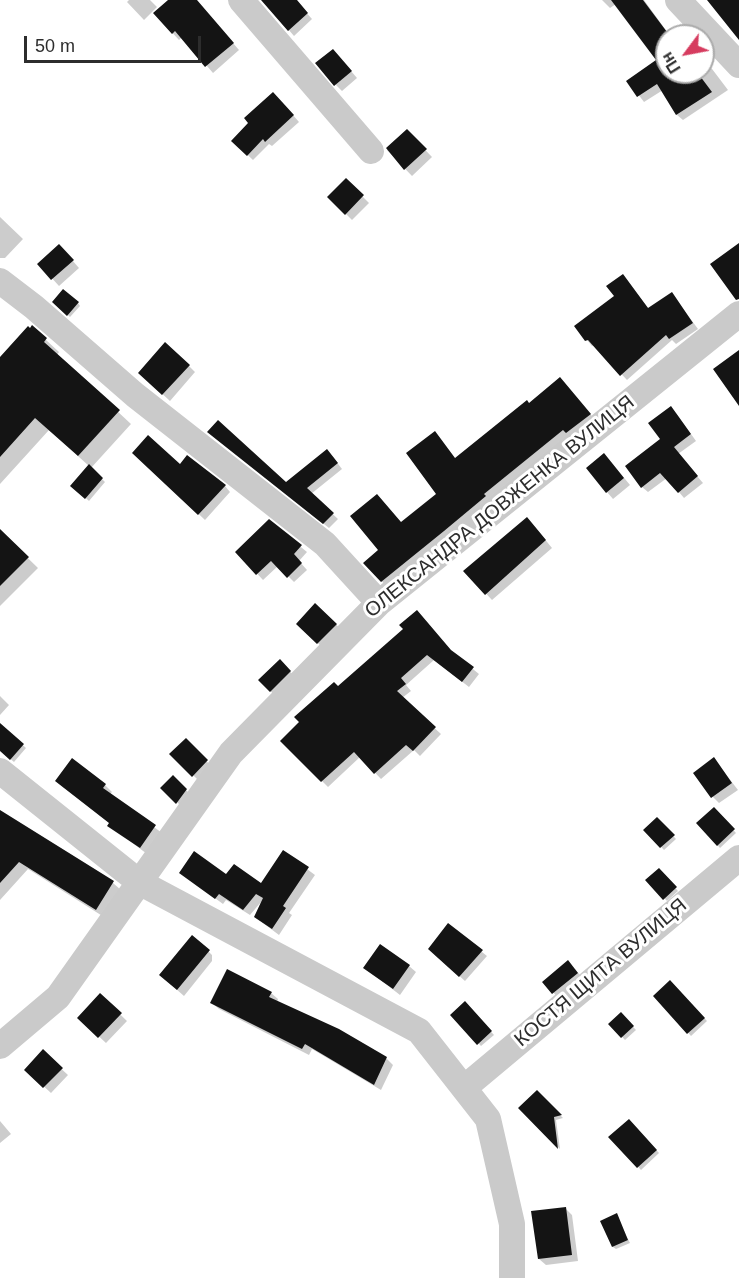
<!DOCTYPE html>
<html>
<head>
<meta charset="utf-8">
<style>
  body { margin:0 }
  #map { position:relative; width:739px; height:1278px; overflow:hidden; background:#fff; font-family:Arial,sans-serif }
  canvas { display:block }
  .north { position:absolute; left:655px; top:24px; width:60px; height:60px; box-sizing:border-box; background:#fff; border:2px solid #ababab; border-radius:50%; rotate:238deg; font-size:16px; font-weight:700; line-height:24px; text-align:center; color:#2d2d2d }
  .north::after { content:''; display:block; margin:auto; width:21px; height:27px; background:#d63c5f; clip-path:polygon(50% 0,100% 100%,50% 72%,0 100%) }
  .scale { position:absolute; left:24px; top:36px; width:177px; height:27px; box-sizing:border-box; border:3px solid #2d2d2d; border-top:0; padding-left:8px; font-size:18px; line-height:21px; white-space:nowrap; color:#2d2d2d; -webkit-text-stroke:4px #fff; paint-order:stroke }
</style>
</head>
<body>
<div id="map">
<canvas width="739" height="1278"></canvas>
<div class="north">Пн</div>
<div class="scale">50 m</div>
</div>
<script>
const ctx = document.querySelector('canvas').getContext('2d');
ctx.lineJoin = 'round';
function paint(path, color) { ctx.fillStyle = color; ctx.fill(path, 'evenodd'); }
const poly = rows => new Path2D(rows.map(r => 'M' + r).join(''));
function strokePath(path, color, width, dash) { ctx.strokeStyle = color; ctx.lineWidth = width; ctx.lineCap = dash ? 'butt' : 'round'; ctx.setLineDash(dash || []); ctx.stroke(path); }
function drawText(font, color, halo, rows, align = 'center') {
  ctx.font = font + ' Arial,sans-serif'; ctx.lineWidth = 6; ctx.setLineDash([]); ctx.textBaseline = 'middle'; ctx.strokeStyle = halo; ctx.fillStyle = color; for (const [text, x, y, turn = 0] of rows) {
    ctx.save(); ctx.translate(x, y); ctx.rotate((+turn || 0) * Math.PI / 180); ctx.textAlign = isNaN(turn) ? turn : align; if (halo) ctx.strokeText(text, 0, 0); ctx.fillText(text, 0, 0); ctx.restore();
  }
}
const shadow = poly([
  [129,0,150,0,157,7,144,20,127,2],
  [171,0,196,0,239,50,213,73,182,37,179,40,155,14],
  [263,0,295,0,312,19,294,36],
  [602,0,644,0,670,36,667,36,667,72,703,72,703,57,728,90,683,120,677,115,663,90,644,102,628,81,658,60,616,4,610,8],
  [339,57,357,78,342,91,336,85],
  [279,99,299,122,272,146,269,144,253,160,233,141],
  [407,131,432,157,412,176,387,150],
  [346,180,369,203,352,220,329,197],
  [0,217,23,239,5,258,0,258],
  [65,252,79,268,59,286,39,264],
  [623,276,649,309,672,294,698,329,676,344,672,340,627,380,594,345,592,346,587,340,616,297],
  [54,302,78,303,80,306,70,317],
  [33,328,59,352,57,355,131,424,91,468,105,482,89,501,72,485,89,466,49,430,0,484,0,360],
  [189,366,195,372,170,401,146,379],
  [566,385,596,421,388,588,365,563,380,551,402,524,438,494,456,459],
  [676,413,696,441,678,454,703,483,684,498,667,478,648,492,642,487,662,440],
  [214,437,286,484,332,456,342,469,311,494,338,519,329,528],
  [134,453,180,466,225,486,230,492,205,520],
  [611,462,630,485,613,499,607,492],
  [269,521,307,552,299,561,307,570,294,582,278,566,263,580,237,552],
  [534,526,552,548,492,600,465,571],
  [0,531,38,568,0,606],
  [315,605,343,631,325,650,298,624],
  [405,630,453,653,479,674,469,687,434,660,406,685,411,691,402,698,441,734,420,756,414,750,381,779,360,757,328,787,282,741,338,688],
  [280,661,296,678,277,698,260,680],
  [0,696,9,705,0,715],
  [7,731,26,748,14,762,0,750,0,739],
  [186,740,213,768,200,782,172,754],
  [714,759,738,790,719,803,713,797],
  [73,760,105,785,112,792,110,794,162,833,147,854,109,825,110,824],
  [173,777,189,793,180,805,162,788],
  [714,809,736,833,720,848,698,823],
  [0,812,113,883,121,890,104,917,28,869,0,900],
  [657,819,676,839,664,850,645,830],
  [284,852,315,875,289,913,292,915,279,935,255,917,261,902,250,915,226,900,223,904,181,873,227,876,261,885],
  [659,870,678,891,667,901,647,880],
  [448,925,487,956,465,981,435,954],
  [205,948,212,955,212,961,184,996,167,981],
  [409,966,416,972,400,995,365,968],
  [575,969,584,980,560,1000,544,982],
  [670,982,707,1021,691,1036,655,996],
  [271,993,278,999,277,1002,386,1058,393,1065,381,1090,312,1049,309,1055,219,1009,212,1003],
  [100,995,127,1021,106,1043,79,1018],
  [465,1003,494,1035,481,1046,452,1015],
  [621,1014,636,1030,625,1040,610,1024],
  [43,1052,68,1075,51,1093,26,1070],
  [537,1092,563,1118,556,1120,560,1149,520,1108],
  [0,1121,11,1134,0,1143],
  [629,1121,659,1153,641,1170,610,1137],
  [565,1208,572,1215,578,1261,546,1265,539,1259],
  [616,1215,630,1243,616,1249,613,1247]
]);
const building = poly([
  [168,0,197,0,234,43,205,67,175,31,172,34,153,13],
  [261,0,297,0,308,13,288,31],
  [611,0,643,0,667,32,667,72,697,72,712,92,676,115,657,84,637,97,626,81,656,60],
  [707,0,739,0,739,40],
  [333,49,352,71,334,86,315,63],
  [273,92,294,115,265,142,263,139,247,156,231,141,248,123,244,118],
  [407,129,427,149,404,170,386,148],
  [346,178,364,195,345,215,327,197],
  [739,243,739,299,736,300,710,264],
  [59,244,74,260,51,280,37,264],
  [623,274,648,308,672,292,693,323,669,339,666,335,620,376,588,340,585,341,574,326,614,296,606,286],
  [63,289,79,302,67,316,52,302],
  [32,325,47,338,44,342,120,410,78,456,35,418,0,457,0,357,28,326,30,328],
  [165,342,190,365,162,395,138,373],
  [739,350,739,406,713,369],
  [560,377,591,414,566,433,563,430,484,494,486,496,444,531,381,582,363,563,378,550,350,516,377,494,401,522,436,494,406,453,435,431,455,458,527,400,529,403],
  [671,406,691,434,674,447,698,476,678,493,660,473,641,488,625,466,660,439,648,423],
  [218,420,286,482,327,449,338,463,307,488,334,513,323,524,207,432],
  [148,435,180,464,187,455,226,485,198,515,132,453],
  [604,453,624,478,606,493,586,468],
  [89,464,103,478,85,499,70,486],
  [527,517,546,540,485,595,463,571],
  [269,519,302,545,294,554,302,563,287,578,271,561,256,575,235,552],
  [0,529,29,557,0,586],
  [315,603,337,624,317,644,296,624],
  [417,610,451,650,474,667,462,682,427,655,401,678,406,684,397,691,436,727,413,751,406,745,374,774,354,752,321,782,280,741,299,722,294,717,334,682,338,686,403,629,399,625],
  [280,659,291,671,270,692,258,680],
  [0,723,24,744,10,760,0,751],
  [186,738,208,760,192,777,169,754],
  [714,757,732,783,711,798,693,773],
  [72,758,106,784,103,788,156,825,140,848,107,826,109,823,55,781],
  [173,775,187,789,176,804,160,788],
  [714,807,735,829,717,846,696,823],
  [0,810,114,881,96,910,19,862,0,883],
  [657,817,675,835,660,848,643,830],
  [283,850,309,867,283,906,286,908,272,929,254,917,263,898,256,894,243,910,219,894,215,899,179,873,194,851,226,874,234,864,261,883],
  [659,868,677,887,663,900,645,880],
  [448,923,483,950,459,977,428,949],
  [192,935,210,950,177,990,159,975],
  [380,944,410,965,393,989,363,968],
  [568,960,578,973,552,994,542,982],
  [227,969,272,992,269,997,339,1029,387,1057,374,1085,305,1044,302,1049,210,1003],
  [670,980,705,1018,687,1034,653,996],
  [100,993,122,1013,98,1038,77,1018],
  [465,1001,492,1031,477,1045,450,1015],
  [621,1012,634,1026,621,1038,608,1024],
  [43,1049,63,1068,43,1088,24,1070],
  [537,1090,562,1115,554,1117,558,1149,518,1108],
  [629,1119,657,1150,637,1168,608,1137],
  [566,1207,572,1255,538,1259,531,1211],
  [617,1213,628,1240,612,1247,600,1221]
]);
const street = poly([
  [241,0,371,151],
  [678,0,739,65],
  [0,281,34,307,135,395,325,544,379,603],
  [0,771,139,882,419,1031,488,1119,512,1224,512,1278],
  [0,1046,58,997,231,753,379,603,739,314],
  [464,1088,739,858]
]);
const streetNames = [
  ["ОЛЕКСАНДРА ДОВЖЕНКА ВУЛИЦЯ",500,507,-39],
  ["КОСТЯ ЩИТА ВУЛИЦЯ",601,973,-40]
];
paint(shadow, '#0003');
paint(building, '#141414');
strokePath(street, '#cacaca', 26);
drawText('20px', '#2d2d2d', '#fff', streetNames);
</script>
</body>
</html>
